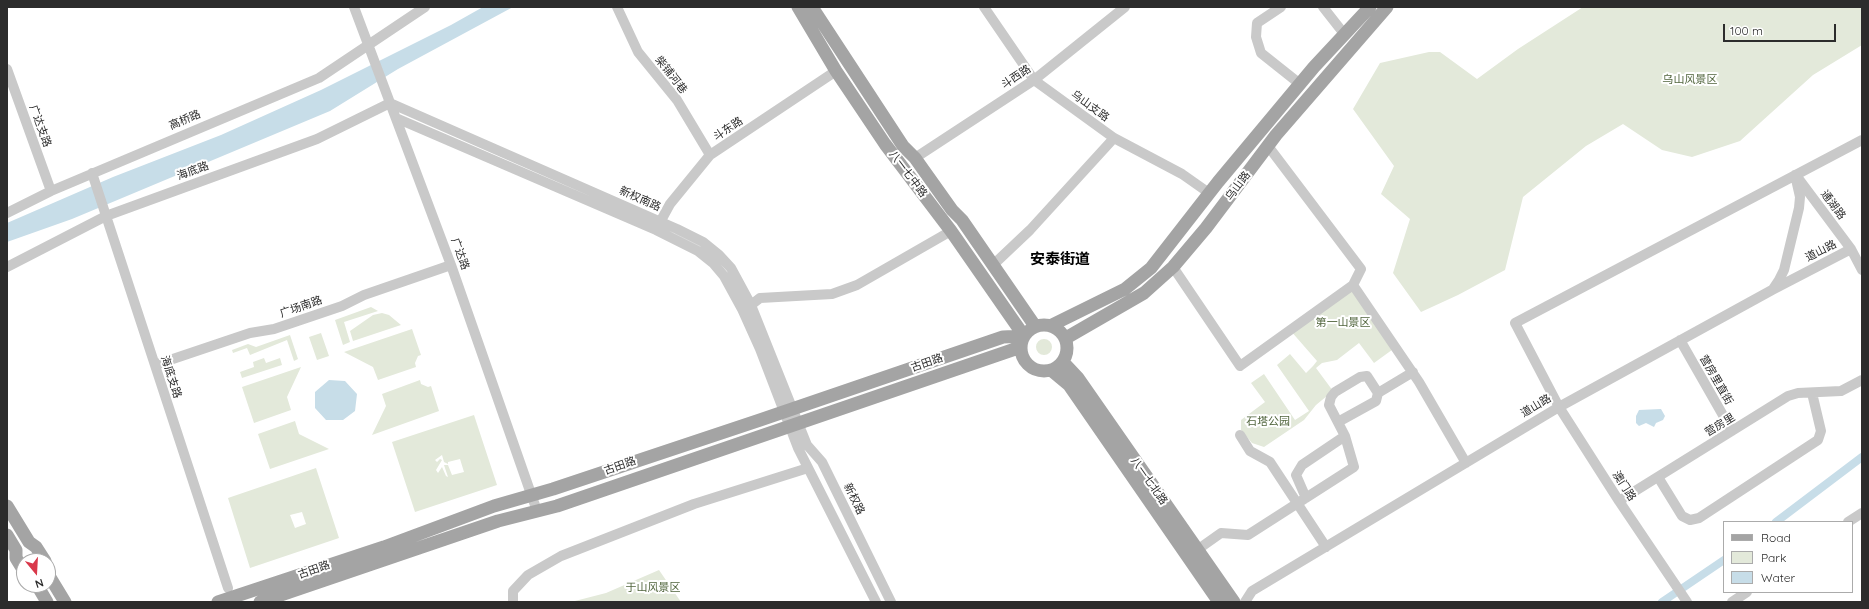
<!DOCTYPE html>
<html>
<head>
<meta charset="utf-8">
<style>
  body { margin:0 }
  #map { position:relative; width:1869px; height:609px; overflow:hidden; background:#fff; font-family:Quicksand,sans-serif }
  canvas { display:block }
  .frame { position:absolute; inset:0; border:8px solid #2c2c2c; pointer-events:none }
  .legend { position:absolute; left:1723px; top:521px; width:130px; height:72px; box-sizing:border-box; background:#fff; border:1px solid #ababab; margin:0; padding:5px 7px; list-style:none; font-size:12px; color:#2c2c2c }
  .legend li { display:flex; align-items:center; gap:8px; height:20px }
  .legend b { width:20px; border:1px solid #ababab }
  .north { position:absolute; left:16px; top:553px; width:40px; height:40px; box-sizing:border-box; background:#fff; border:1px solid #ababab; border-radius:50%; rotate:162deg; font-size:11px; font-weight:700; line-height:16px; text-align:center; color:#2c2c2c }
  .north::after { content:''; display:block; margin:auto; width:14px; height:18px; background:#d9394b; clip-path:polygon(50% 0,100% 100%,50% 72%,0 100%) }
  .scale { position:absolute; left:1723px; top:24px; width:113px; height:18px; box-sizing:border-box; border:2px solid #2c2c2c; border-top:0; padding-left:5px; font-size:12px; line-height:14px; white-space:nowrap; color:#2c2c2c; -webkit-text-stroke:3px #fff; paint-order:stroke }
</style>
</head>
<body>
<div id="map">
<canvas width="1869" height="609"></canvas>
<div class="frame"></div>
<ul class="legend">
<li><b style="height:5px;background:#a4a4a4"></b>Road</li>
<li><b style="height:11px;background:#e3e9da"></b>Park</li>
<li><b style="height:11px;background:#c7dde8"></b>Water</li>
</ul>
<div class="north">N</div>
<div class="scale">100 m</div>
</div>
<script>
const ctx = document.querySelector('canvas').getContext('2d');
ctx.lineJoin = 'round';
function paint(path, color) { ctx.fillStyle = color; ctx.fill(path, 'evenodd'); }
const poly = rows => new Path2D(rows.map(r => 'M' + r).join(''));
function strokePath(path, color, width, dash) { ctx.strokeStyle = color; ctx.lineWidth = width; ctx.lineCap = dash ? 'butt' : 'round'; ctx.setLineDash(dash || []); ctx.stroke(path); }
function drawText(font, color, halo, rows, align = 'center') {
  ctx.font = font + ' Quicksand,"Noto Sans SC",sans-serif'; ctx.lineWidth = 4; ctx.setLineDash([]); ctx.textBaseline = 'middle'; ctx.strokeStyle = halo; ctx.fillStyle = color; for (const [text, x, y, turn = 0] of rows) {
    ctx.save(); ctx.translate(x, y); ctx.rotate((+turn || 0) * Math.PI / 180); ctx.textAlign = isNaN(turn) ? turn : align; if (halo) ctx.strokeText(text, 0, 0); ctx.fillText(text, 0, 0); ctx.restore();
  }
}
const green = poly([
  [1583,7,1862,7,1862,45,1813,75,1740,141,1692,157,1662,150,1623,124,1586,146,1523,197,1505,270,1458,295,1421,312,1393,273,1410,219,1381,194,1394,166,1353,109,1380,63,1429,52,1440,52,1477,79,1518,49],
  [1353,285,1396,347,1374,363,1359,343,1337,360,1322,363,1316,368,1333,391,1316,405,1304,420,1264,447,1252,443,1241,430,1241,420,1265,402,1251,383,1264,374,1295,420,1309,411,1277,365,1290,354,1306,373,1313,366,1317,361,1290,330],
  [371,307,378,311,344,322,350,342,343,345,335,320],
  [382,313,389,315,401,325,353,341,350,331,373,315],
  [412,329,421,355,418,356,415,363,416,367,378,380,373,367,344,352],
  [321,333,329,356,317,360,309,337],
  [290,335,298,359,294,361,287,340,250,355,247,348,233,353,232,350,248,344,256,347],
  '1036 347a8 8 0 1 1 16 0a8 8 0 1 1-16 0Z',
  [264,358,266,363,280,358,282,365,242,378,240,372,254,367,253,362],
  [301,367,287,397,291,410,254,423,242,387],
  [420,380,421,384,428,387,431,386,439,411,372,435,386,406,382,394],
  [474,415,497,485,415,512,392,442],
  [442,455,444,462,448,464,448,462,460,459,464,472,452,475,448,465,444,465,448,477,446,476,442,467,438,473,436,470,442,460,440,459,437,462,435,460],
  [295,421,299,434,329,449,270,469,258,434],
  [316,468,339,538,250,568,228,498],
  [302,512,306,524,295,528,290,515],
  [659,570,681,602,571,602,606,593]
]);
const water = poly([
  [483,7,513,7,398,69,330,111,72,219,7,242,7,223,113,177,221,135,321,90,451,25],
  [329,380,345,381,357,394,355,411,343,420,326,420,315,408,315,392],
  [1661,409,1665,416,1663,420,1656,423,1654,427,1646,423,1639,426,1636,423,1636,416,1639,410]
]);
const canal = poly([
  [1776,522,1862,457],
  [1662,602,1724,560]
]);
const minor = poly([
  [354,7,451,265,537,511],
  [617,7,638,52,677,100,710,155],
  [984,7,1034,80,1114,138,1182,174,1209,193],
  [1281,7,1257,23,1256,37,1261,53,1300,84],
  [1323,7,1345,35],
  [7,69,51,191],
  [396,118,656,230,698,251,713,263,724,276,742,309,760,349,798,448,876,602],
  [915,158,1034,80,1125,7],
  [92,173,228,588],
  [1798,178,1851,249,1862,270],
  [7,213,51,191,319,78,425,7],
  [658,226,670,204,710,155,836,71],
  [993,265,1030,230,1114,138],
  [7,267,106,216,317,139,390,103,677,229,703,242,719,255,731,268,751,305,807,445,822,462,891,602],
  [1173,267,1240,366,1353,285,1361,269,1268,146],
  [1353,285,1419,382,1466,463],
  [1773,289,1779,280,1784,270,1799,208,1800,197,1795,175],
  [751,305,760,298,832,294,857,285,951,231],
  [1680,340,1732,431],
  [155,365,250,333,274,329,342,306,364,295,451,265],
  [1378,393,1413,372],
  [1240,435,1250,451,1270,462,1326,547],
  [1658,477,1682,516,1690,520,1699,518,1818,440,1821,431,1812,393],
  [1306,498,1296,475,1302,465,1345,436],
  [1619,501,1788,396,1798,393,1841,391,1862,380],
  [1848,522,1862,513],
  [1197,550,1221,533,1248,535,1354,467,1345,436,1329,405,1331,397,1335,392,1360,377,1367,376,1378,393,1376,401,1338,422],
  [513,602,513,591,528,575,561,556,694,504,808,468],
  [1245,602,1252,591,1559,407,1772,290,1851,249],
  [1687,602,1619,501,1559,407,1515,323,1862,140],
  [1732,602,1747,592]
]);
const major = poly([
  [812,7,903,146,915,158,952,210,962,220,1035,326],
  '1021 348a23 23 0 1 1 46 0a23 23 0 1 1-46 0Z',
  [1052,325,1125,289,1151,268,1218,182,1314,67,1370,7],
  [1066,338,1144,293,1173,267,1206,228,1276,135,1387,7],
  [1063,362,1078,378,1234,602],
  [1051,370,1069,385,1219,602],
  [7,506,29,542,36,547,45,561],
  [7,535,16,550,16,558,24,571],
  [48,574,65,602],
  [37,585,47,602],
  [218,602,384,547,494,506,553,489,760,420,1003,337,1024,336,951,231,885,144,836,71,798,7],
  [260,602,498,521,557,506,1021,347]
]);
const streetNames = [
  ["柴铺河巷",671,75,52],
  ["斗西路",1016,77,-34],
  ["乌山支路",1090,106,36],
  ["高桥路",185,120,-23],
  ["广达支路",40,126,70],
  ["斗东路",728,129,-34],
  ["海底路",193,171,-20],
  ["八一七中路",908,174,53],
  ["乌山路",1238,186,-53],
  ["新权南路",640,199,24],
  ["通湖路",1833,205,53],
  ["道山路",1821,251,-27],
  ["广达路",460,254,70],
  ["广场南路",301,307,-19],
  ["古田路",927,363,-19],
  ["海底支路",171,377,72],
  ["营房里直街",1716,380,60],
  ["道山路",1536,406,-31],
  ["营房里",1720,425,-32],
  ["古田路",620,466,-19],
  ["八一七北路",1149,481,55],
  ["澳门路",1624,486,57],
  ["新权路",854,499,64],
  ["古田路",314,570,-19]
];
const parkNames = [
  ["乌山风景区",1690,80],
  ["第一山景区",1343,323],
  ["石塔公园",1268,422],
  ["于山风景区",653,588]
];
const districtNames = [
  ["安泰街道",1060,259]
];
paint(green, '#e3e9da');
paint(water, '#c7dde8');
strokePath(canal, '#c7dde8', 8);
strokePath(minor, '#c9c9c9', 10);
strokePath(major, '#a4a4a4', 13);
drawText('11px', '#2c2c2c', '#fff', streetNames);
drawText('11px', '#51653d', '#fff', parkNames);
drawText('bold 15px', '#000', '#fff', districtNames);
</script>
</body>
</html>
